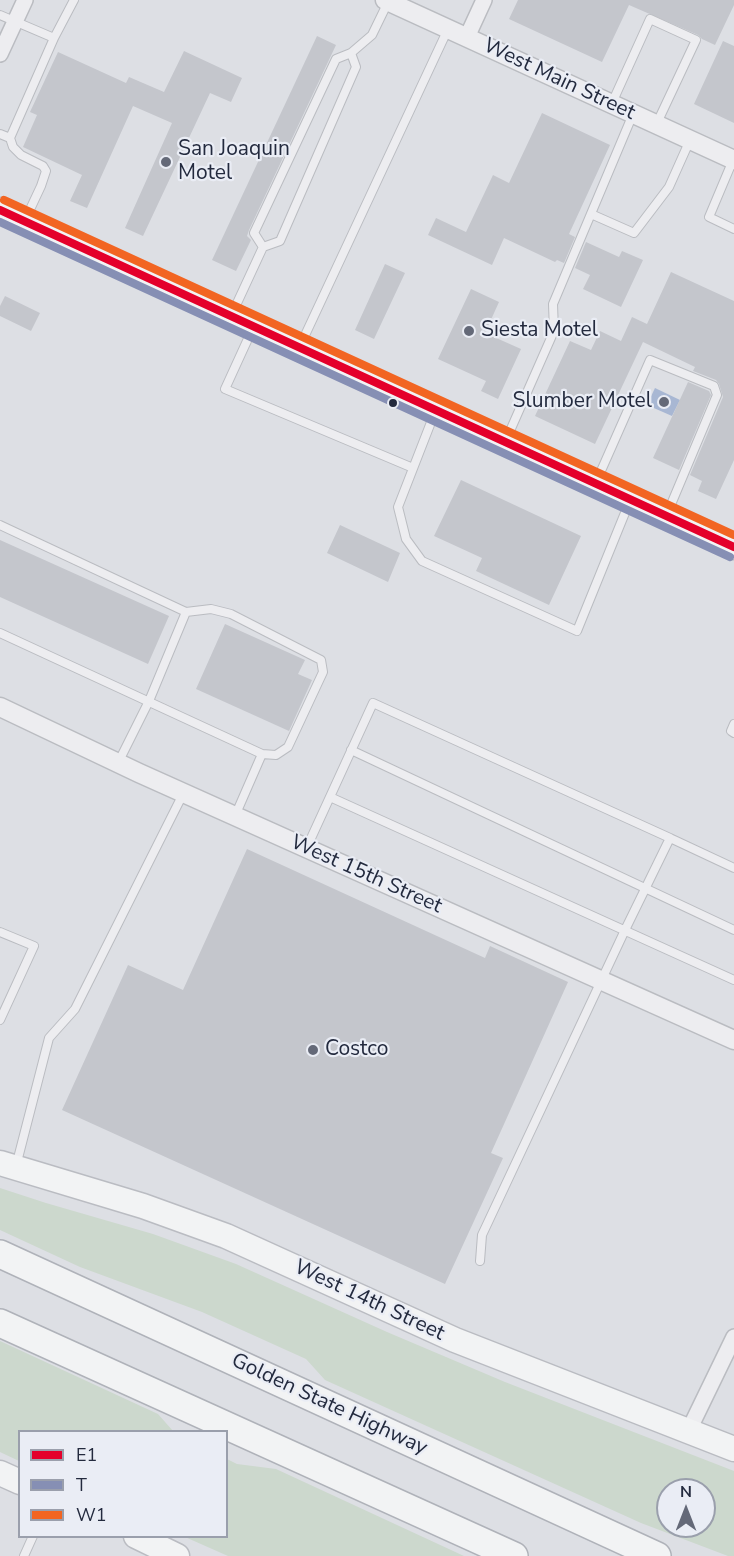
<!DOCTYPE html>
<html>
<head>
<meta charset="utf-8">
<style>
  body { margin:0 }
  #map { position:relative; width:734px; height:1556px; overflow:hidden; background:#dddfe4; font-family:"Nunito Sans",sans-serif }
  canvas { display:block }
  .legend { position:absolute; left:18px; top:1430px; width:210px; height:108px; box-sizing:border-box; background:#eaedf5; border:2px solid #9a9fac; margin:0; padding:8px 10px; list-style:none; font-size:18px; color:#232a3e }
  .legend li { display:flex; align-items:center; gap:12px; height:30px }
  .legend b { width:30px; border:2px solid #9a9fac }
  .north { position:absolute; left:656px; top:1478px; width:60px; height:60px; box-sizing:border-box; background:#eaedf5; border:2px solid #9a9fac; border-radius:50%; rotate:0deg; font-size:16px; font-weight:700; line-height:24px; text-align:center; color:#232a3e }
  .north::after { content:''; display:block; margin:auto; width:21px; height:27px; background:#646978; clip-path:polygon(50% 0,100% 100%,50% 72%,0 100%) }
</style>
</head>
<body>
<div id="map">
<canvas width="734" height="1556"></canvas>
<ul class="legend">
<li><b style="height:8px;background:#e4002b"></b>E1</li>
<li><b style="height:8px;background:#868fb4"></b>T</li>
<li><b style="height:8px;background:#f26522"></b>W1</li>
</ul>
<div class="north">N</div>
</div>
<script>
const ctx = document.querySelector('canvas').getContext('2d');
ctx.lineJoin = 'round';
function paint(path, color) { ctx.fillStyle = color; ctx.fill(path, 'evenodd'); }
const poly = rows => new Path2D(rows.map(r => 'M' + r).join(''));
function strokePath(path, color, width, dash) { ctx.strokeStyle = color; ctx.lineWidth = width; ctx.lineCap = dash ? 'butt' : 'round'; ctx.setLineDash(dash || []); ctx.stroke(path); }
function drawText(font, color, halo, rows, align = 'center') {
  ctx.font = font + ' "Nunito Sans",sans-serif'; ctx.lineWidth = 4.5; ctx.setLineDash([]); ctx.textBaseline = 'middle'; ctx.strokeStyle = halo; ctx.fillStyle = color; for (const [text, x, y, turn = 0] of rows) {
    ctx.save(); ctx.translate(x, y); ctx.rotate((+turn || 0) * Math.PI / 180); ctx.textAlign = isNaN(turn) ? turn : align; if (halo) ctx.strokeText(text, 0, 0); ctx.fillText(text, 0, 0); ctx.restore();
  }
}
const green = poly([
  [0,1188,46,1203,153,1234,236,1264,387,1332,505,1382,734,1471,734,1556,728,1556,641,1523,325,1380,306,1359,202,1312,80,1267,0,1230],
  [668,1490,704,1490,704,1526,668,1526],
  [0,1341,158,1414,173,1431,20,1432,19,1461,0,1452],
  [227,1459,237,1464,276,1469,464,1556,228,1556,185,1537,226,1536]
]);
const water = poly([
  [655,388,680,400,672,416,647,405]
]);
const building = poly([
  [518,0,734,0,734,5,715,45,702,39,698,35,629,5,602,62,509,19],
  [317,36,336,45,249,230,247,236,251,240,236,271,212,260],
  [723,41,734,46,734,123,694,104],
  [184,51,242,78,231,102,210,93,143,236,125,228,172,123,133,106,87,208,70,201,82,175,23,147,37,115,30,112,58,52,126,83,129,77,164,92],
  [542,113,610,145,569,234,575,237,564,263,557,260,555,262,504,238,492,265,428,235,436,218,466,232,493,175,509,183],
  [586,242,619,257,622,251,643,260,621,307,583,289,590,275,575,268],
  [385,264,405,273,374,339,355,330],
  [671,272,734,301,734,460,716,499,698,491,702,481,690,475,723,397,719,384,716,380,693,371,695,367,643,342,595,444,535,416,570,341,591,350,600,331,621,341,632,317,647,324],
  [471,289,499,302,485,333,521,349,498,399,481,391,486,381,438,359],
  [5,296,40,313,31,331,0,316,0,306],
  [688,382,709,391,711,395,679,470,653,458],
  [461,480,581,536,549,605,476,571,482,558,434,536],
  [340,525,400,553,388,582,327,553],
  [0,540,169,616,148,664,0,597],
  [225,624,305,660,298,674,312,680,289,731,196,689],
  [247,849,485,958,490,946,568,982,491,1153,503,1158,445,1284,62,1110,128,965,183,990]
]);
const service = poly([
  [0,15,54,38,74,0],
  [351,53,372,35,388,2],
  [612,103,650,19,696,40,657,123],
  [0,134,10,138],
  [733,160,709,217,734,229],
  [591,214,634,233,669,187,690,140],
  [26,218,41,186,46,171,43,166,21,155,13,147,10,138,54,38],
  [232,314,263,247,254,233,336,59,351,53,356,67,280,241,263,247],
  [252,330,225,389,413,468],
  [300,346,448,29],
  [435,412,398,507,406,539,422,561,577,631,629,503],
  [506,440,554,331,553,304,633,114],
  [597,480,650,360,714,386,717,395,667,514],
  [0,525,186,612,211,609,231,614,321,660,323,672,288,747,276,755,262,754,0,633],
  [734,724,731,731,734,733],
  [351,750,734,930],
  [118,763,149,701,186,612],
  [330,797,734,980],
  [235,816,262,754],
  [670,838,734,868],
  [307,847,373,703,670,838,625,930,482,1235,480,1261],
  [0,932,34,946,0,1020],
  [16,1166,49,1038,75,1009,183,794],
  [24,1556,33,1536]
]);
const minor = poly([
  [467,37,484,0],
  [0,54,25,0],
  [688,1432,734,1337]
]);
const tertiary = poly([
  [385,0,734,160],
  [0,707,139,773,734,1040]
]);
const primary = poly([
  [0,210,734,547],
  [0,1163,143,1206,226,1236,455,1340,734,1449],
  [0,1473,20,1482],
  [136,1536,177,1556]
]);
const motorway = poly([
  [0,1254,657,1556],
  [0,1323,514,1556]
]);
const bus1 = poly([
  [0,210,734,547]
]);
const bus2 = poly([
  [0,222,730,557]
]);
const bus3 = poly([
  [4,200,734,535]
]);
const markers = [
  [166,162,6,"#646978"],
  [469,331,6,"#646978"],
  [664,402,6,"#646978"],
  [393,403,5,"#232a3e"],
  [313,1050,6,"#646978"]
];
const streetNames = [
  ["West Main Street",559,80,25],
  ["West 15th Street",366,875,24],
  ["West 14th Street",369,1301,25],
  ["Golden State Highway",329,1405,25]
];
const poiNames = [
  ["San Joaquin",178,150],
  ["Motel",178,174],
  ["Siesta Motel",481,331],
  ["Slumber Motel",652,402,"right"],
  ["Costco",325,1050]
];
paint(green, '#ccd8cd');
paint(water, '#a8b7d3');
paint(building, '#c4c6cc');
strokePath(service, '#babcc1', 10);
strokePath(minor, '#babcc1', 18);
strokePath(tertiary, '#babcc1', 21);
strokePath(primary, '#babcc2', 27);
strokePath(motorway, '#afb2b9', 30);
strokePath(service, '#ededf0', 8);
strokePath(minor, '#ededf0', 15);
strokePath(tertiary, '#ededf0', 18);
strokePath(primary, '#f2f3f4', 24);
strokePath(motorway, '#f2f3f4', 27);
strokePath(bus1, '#e4002b', 8);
strokePath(bus2, '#868fb4', 8);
strokePath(bus3, '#f26522', 8);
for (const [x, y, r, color] of markers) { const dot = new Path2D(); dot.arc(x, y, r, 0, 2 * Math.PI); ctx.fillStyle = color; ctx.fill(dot); strokePath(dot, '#eaedf5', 2); }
drawText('21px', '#232a3e', '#eaedf5', streetNames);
drawText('21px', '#232a3e', '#eaedf5', poiNames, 'left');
</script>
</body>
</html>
